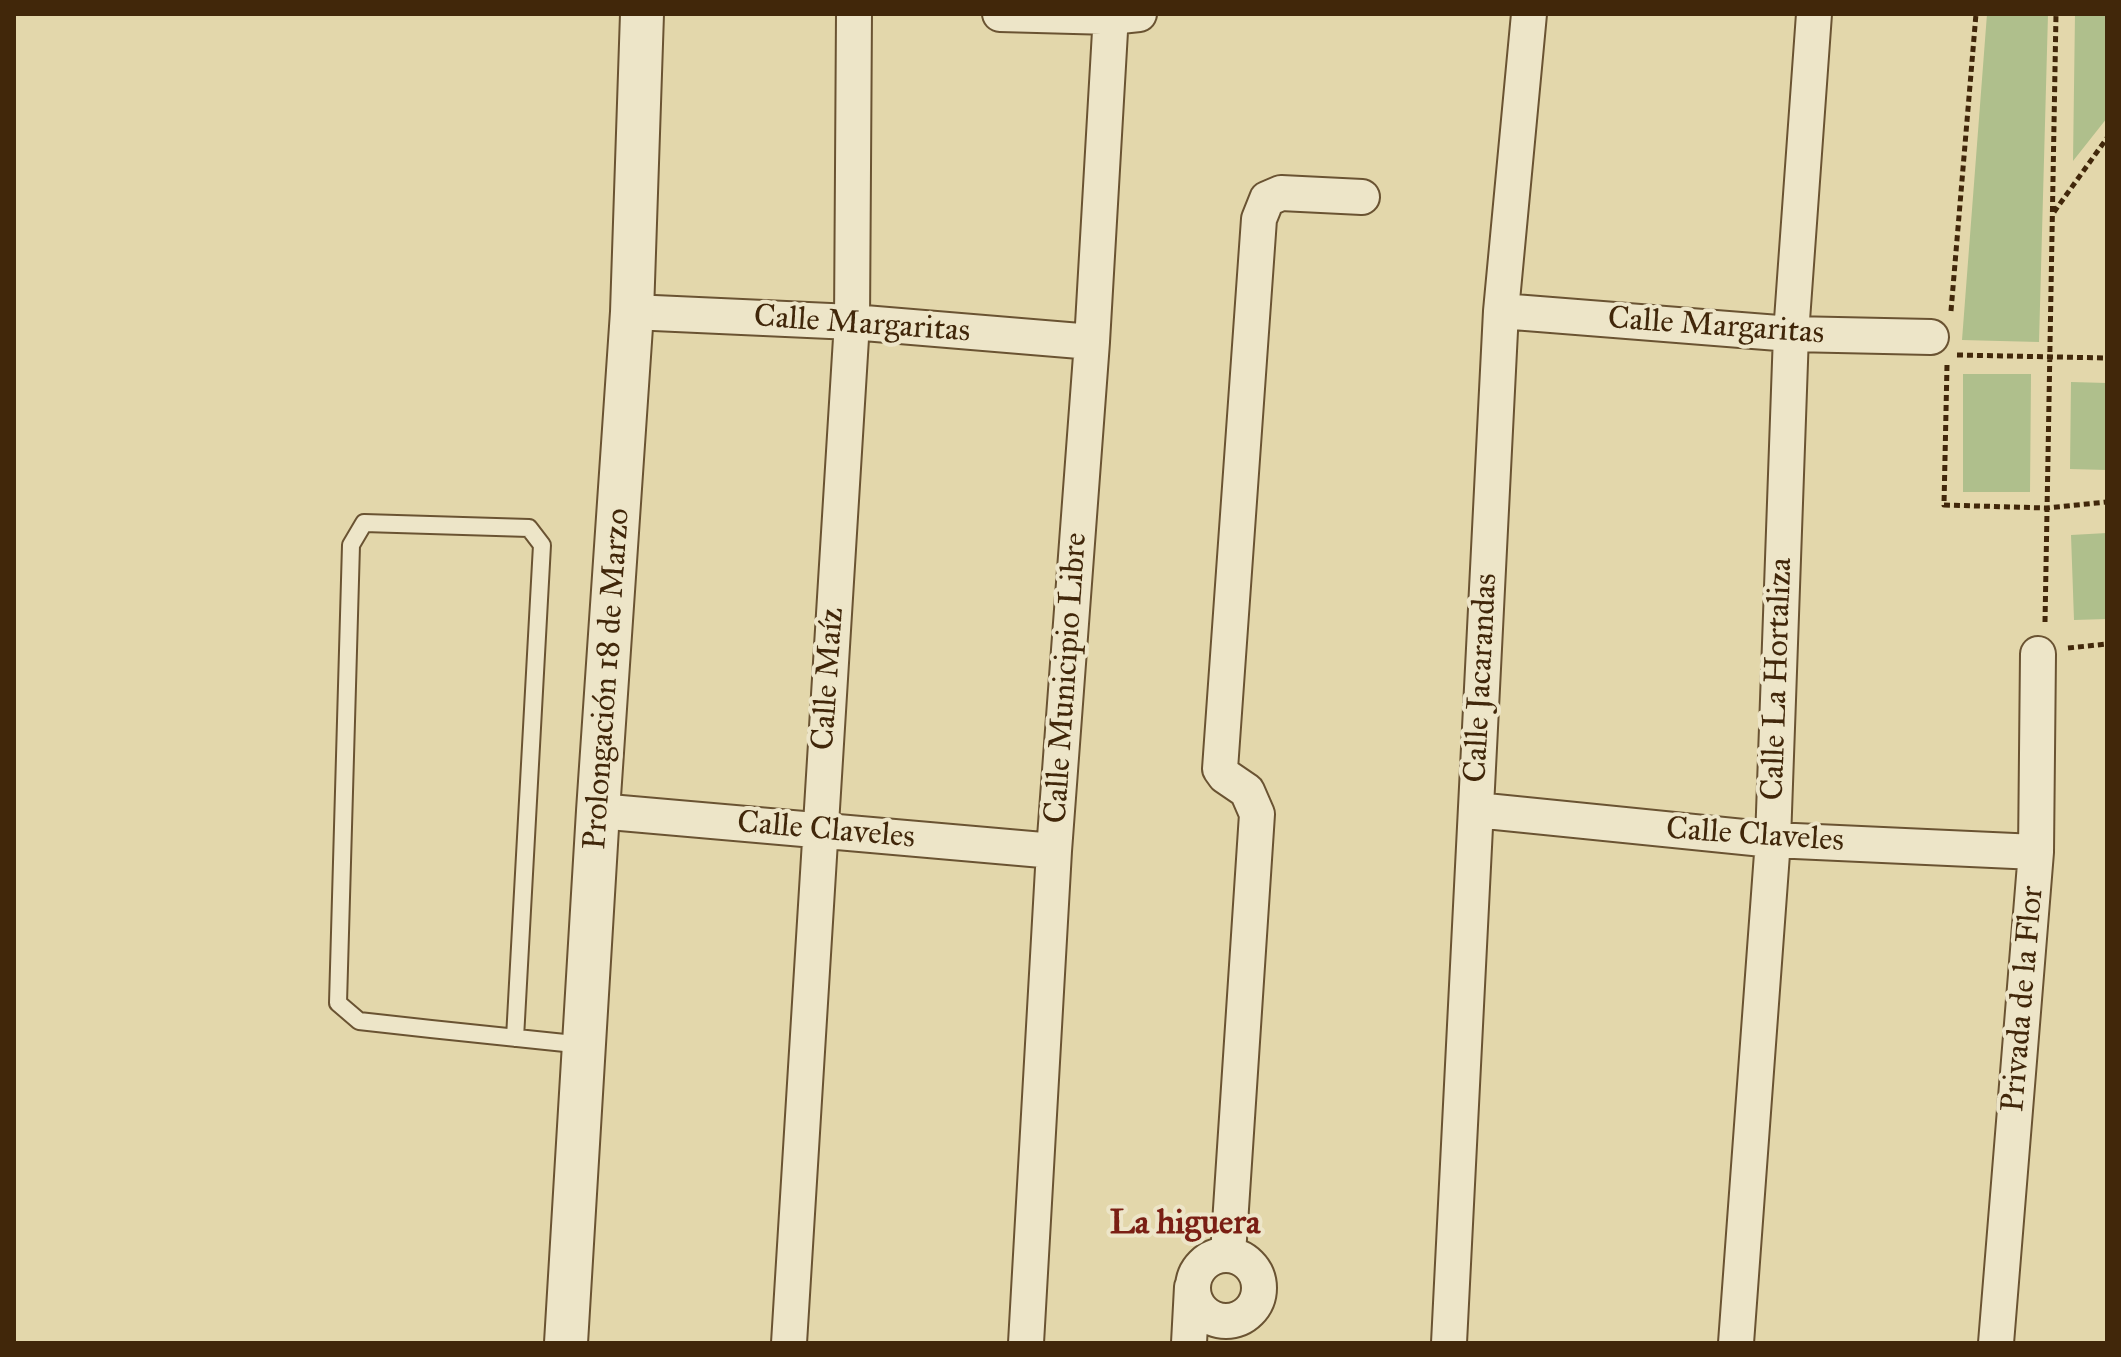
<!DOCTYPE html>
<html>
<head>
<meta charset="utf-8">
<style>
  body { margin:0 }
  #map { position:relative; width:2121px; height:1357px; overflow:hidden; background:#e3d7ab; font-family:"IM FELL Great Primer",serif }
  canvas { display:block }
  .frame { position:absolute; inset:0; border:16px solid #41270a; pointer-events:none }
</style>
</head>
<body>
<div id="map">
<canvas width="2121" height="1357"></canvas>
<div class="frame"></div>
</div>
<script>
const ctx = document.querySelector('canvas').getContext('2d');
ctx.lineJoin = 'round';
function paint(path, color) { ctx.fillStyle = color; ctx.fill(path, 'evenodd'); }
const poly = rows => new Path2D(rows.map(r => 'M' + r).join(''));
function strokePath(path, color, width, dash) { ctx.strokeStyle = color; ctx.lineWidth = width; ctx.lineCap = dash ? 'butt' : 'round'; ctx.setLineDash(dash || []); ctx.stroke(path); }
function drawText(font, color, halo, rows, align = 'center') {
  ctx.font = font + ' "IM FELL Great Primer",serif'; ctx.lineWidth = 8; ctx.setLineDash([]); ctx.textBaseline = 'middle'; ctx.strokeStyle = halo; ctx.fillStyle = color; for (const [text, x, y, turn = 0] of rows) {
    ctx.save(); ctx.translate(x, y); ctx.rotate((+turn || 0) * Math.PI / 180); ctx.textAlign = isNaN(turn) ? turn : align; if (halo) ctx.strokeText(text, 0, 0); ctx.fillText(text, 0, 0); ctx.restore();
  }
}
const green = poly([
  [1987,14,2048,14,2039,342,1962,340],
  [2075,14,2107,14,2107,118,2073,161],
  [1963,374,2031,374,2030,492,1963,492],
  [2071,382,2107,383,2107,470,2070,469],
  [2107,533,2107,619,2074,620,2071,535]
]);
const path = poly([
  [2054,212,2107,138],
  [1951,311,1976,14],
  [1957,355,2107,358],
  [1947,365,1944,505,2046,508,2107,502],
  [2045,622,2056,14],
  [2068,648,2107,644]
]);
const service = poly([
  [515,1038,542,545,529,528,364,523,351,545,338,1003,359,1021,431,1029,584,1045]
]);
const minor = poly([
  [1000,14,1111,17,1139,14],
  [1501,311,1791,334,1931,337],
  [632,312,852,322,1092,342],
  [1476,810,1773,840,2036,852],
  [598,811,1054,851],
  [1228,1254,1257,814,1247,791,1225,776,1220,769,1259,219,1267,199,1281,193,1362,197],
  '1193 1288a33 33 0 1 1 66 0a33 33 0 1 1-66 0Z',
  [789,1343,852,322,854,14],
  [1026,1343,1054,851,1092,342,1111,14],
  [1189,1343,1192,1287],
  [1449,1343,1501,311,1529,14],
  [1736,1343,1773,840,1791,334,1814,14],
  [1996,1343,2036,852,2038,654]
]);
const tertiary = poly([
  [566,1343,598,811,632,312,642,14]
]);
const streetNames = [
  ["Calle Margaritas",862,325,4],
  ["Calle Margaritas",1716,327,4],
  ["Calle Municipio Libre",1067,678,-86],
  ["Calle Jacarandas",1482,678,-87],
  ["Prolongación 18 de Marzo",608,679,-86],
  ["Calle Maíz",829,679,-86],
  ["Calle La Hortaliza",1778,679,-88],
  ["Calle Claveles",826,831,5],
  ["Calle Claveles",1755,836,4],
  ["Privada de la Flor",2024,999,-85]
];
const neighbourhoodNames = [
  ["La higuera",1185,1225]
];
paint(green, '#afbf8c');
strokePath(service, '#6a5332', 20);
strokePath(minor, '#6a5332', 38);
strokePath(tertiary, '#6a5332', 46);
strokePath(path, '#41270a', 5, [6, 4]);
strokePath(service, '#ede5c8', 16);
strokePath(minor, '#ede5c8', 34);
strokePath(tertiary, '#ede5c8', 42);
drawText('32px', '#41270a', '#ede5c8', streetNames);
drawText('bold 34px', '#7a1f14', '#ede5c8', neighbourhoodNames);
</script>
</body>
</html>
